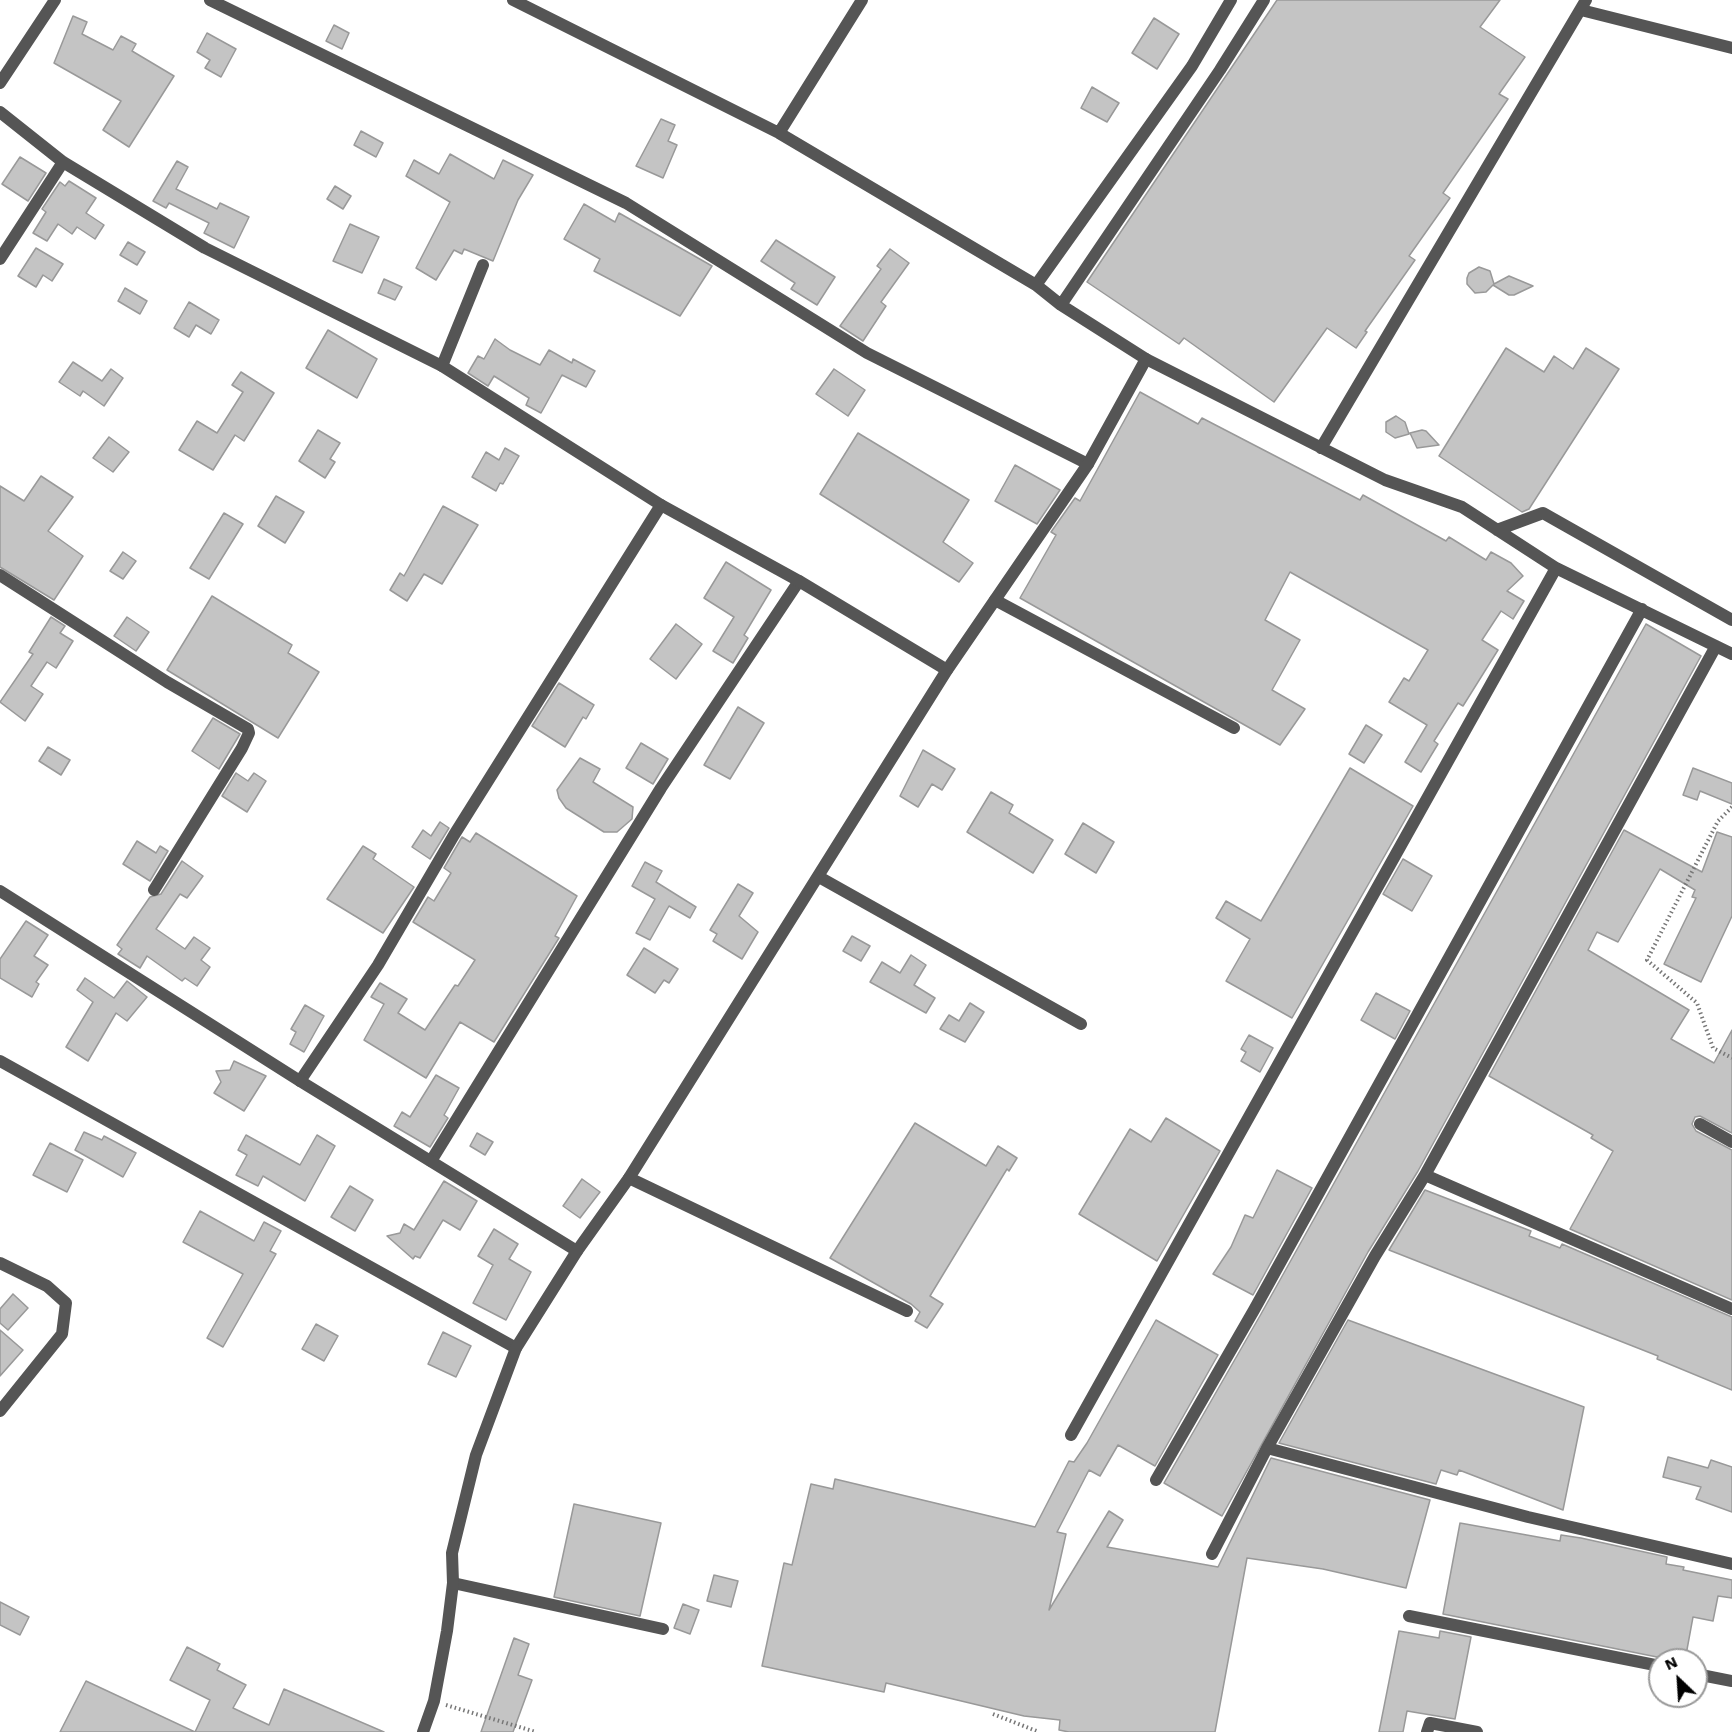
<!DOCTYPE html>
<html>
<head>
<meta charset="utf-8">
<style>
  body { margin:0 }
  #map { position:relative; width:1732px; height:1732px; overflow:hidden; background:#fff; font-family:"Work Sans",sans-serif }
  canvas { display:block }
  .north { position:absolute; left:1648px; top:1648px; width:60px; height:60px; box-sizing:border-box; background:#fff; border:2px solid #999; border-radius:50%; rotate:335deg; font-size:16px; font-weight:700; line-height:24px; text-align:center; color:#000 }
  .north::after { content:''; display:block; margin:auto; width:21px; height:27px; background:#000; clip-path:polygon(50% 0,100% 100%,50% 72%,0 100%) }
</style>
</head>
<body>
<div id="map">
<canvas width="1732" height="1732"></canvas>
<div class="north">N</div>
</div>
<script>
const ctx = document.querySelector('canvas').getContext('2d');
ctx.lineJoin = 'round';
function paint(path, color) { ctx.fillStyle = color; ctx.fill(path, 'evenodd'); }
const poly = rows => new Path2D(rows.map(r => 'M' + r).join(''));
function strokePath(path, color, width, dash) { ctx.strokeStyle = color; ctx.lineWidth = width; ctx.lineCap = dash ? 'butt' : 'round'; ctx.setLineDash(dash || []); ctx.stroke(path); }
const building = poly([
  [1277,0,1500,0,1480,27,1525,57,1499,94,1508,99,1443,193,1450,198,1409,256,1415,260,1365,331,1367,332,1356,348,1327,328,1274,402,1184,338,1179,344,1087,282,1277,0],
  [73,16,87,22,82,34,113,50,121,36,136,44,132,51,174,76,129,147,103,130,121,101,54,63,73,16],
  [1154,18,1179,34,1157,69,1132,53,1154,18],
  [334,25,349,33,342,49,326,41,334,25],
  [207,33,236,49,221,77,205,68,210,60,197,52,207,33],
  [1092,87,1119,103,1107,122,1081,108,1092,87],
  [661,119,675,125,668,141,677,145,663,178,636,166,661,119],
  [361,131,383,143,376,157,354,145,361,131],
  [450,154,494,179,503,160,533,175,518,200,493,261,464,249,462,254,454,250,436,280,416,268,450,202,406,176,414,160,439,174,450,154],
  [20,157,46,173,28,201,2,184,20,157],
  [177,161,188,167,176,189,217,209,220,203,249,217,234,248,204,233,209,223,169,203,166,208,153,201,177,161],
  [69,181,96,198,86,213,104,225,95,239,77,227,72,234,58,224,47,241,33,233,46,212,42,209,60,182,65,186,69,181],
  [335,186,351,196,343,209,327,199,335,186],
  [584,204,615,222,619,213,712,266,680,316,594,271,600,259,564,239,584,204],
  [350,224,379,237,362,273,333,261,350,224],
  [776,240,835,277,817,305,791,289,795,283,761,261,776,240],
  [128,242,145,252,137,265,120,255,128,242],
  [36,248,63,264,52,281,43,275,36,287,18,276,36,248],
  [890,249,909,263,881,302,886,306,863,341,840,326,881,269,877,266,890,249],
  [1479,267,1490,271,1494,284,1509,276,1533,286,1514,295,1509,295,1493,285,1486,292,1475,293,1467,284,1467,278,1469,273,1479,267],
  [384,279,402,287,395,300,378,293,384,279],
  [125,288,147,301,140,314,118,301,125,288],
  [189,302,219,320,211,334,196,325,189,337,174,328,189,302],
  [328,330,377,359,357,398,306,368,328,330],
  [495,339,510,350,540,365,549,350,572,363,573,359,595,371,586,387,562,375,541,413,526,405,529,398,494,376,488,386,468,373,478,356,484,359,495,339],
  [1506,348,1544,372,1554,356,1573,369,1586,348,1619,369,1529,509,1522,512,1439,456,1506,348],
  [73,362,102,381,111,369,123,378,104,406,83,391,80,396,59,382,73,362],
  [834,369,865,390,848,416,816,394,834,369],
  [241,372,274,393,244,441,235,435,213,470,179,450,197,421,217,433,243,392,232,385,241,372],
  [1140,392,1198,424,1202,418,1360,500,1363,495,1446,541,1449,537,1486,560,1491,552,1511,563,1523,576,1507,591,1524,601,1513,619,1501,611,1482,640,1498,650,1463,706,1458,703,1434,741,1438,744,1421,772,1405,762,1427,725,1389,702,1404,678,1409,681,1428,650,1290,572,1265,620,1300,640,1272,690,1305,709,1280,745,1020,598,1056,535,1051,532,1075,498,1080,501,1140,392],
  [1396,416,1405,422,1409,434,1395,438,1386,432,1386,422,1396,416],
  [318,430,340,443,330,459,335,462,325,478,299,461,318,430],
  [1422,430,1426,431,1439,445,1417,448,1410,433,1422,430],
  [858,433,969,500,943,542,973,563,959,582,820,494,858,433],
  [109,437,129,452,113,472,93,458,109,437],
  [505,448,519,456,503,484,500,483,496,491,472,477,486,452,499,460,505,448],
  [1015,465,1060,490,1037,524,995,501,1015,465],
  [41,476,73,497,48,531,83,556,54,600,0,567,0,486,24,501,41,476],
  [276,496,304,512,285,543,258,526,276,496],
  [443,506,478,525,442,584,424,574,407,601,390,590,400,573,404,576,443,506],
  [224,513,243,524,209,579,190,568,224,513],
  [123,552,136,561,123,579,110,571,123,552],
  [726,562,771,590,744,635,748,638,733,663,713,651,734,617,704,598,726,562],
  [212,596,292,645,288,653,319,672,278,738,167,670,212,596],
  [51,617,65,626,60,633,73,641,56,668,47,662,31,686,43,694,25,721,0,702,33,654,29,652,51,617],
  [127,617,149,632,136,651,114,636,127,617],
  [676,624,702,644,676,679,650,659,676,624],
  [1646,624,1701,656,1418,1171,1368,1252,1222,1516,1164,1483,1261,1314,1646,624],
  [559,683,594,705,586,719,583,717,565,747,532,726,559,683],
  [738,707,764,723,730,779,704,765,738,707],
  [213,718,240,734,219,769,192,751,213,718],
  [1366,725,1382,735,1364,763,1349,754,1366,725],
  [641,743,668,759,653,784,626,768,641,743],
  [48,747,70,760,61,775,39,761,48,747],
  [923,750,955,769,942,790,932,784,918,807,900,796,923,750],
  [580,758,600,769,593,782,633,807,632,819,617,832,604,832,566,808,559,798,557,790,580,758],
  [1350,768,1413,806,1292,1018,1226,981,1250,939,1216,918,1226,901,1261,921,1350,768],
  [1693,768,1732,783,1732,804,1700,791,1697,800,1683,795,1693,768],
  [236,773,248,781,254,773,266,781,247,812,222,796,236,773],
  [991,792,1013,805,1009,813,1053,840,1033,873,967,832,991,792],
  [440,822,449,828,430,859,412,847,423,830,431,836,440,822],
  [1083,823,1114,842,1096,873,1065,854,1083,823],
  [1624,830,1702,872,1717,832,1732,837,1732,916,1701,982,1664,964,1696,898,1692,897,1695,890,1660,869,1618,942,1597,932,1588,950,1689,1010,1671,1039,1714,1063,1732,1030,1732,1133,1700,1116,1695,1117,1692,1124,1696,1131,1732,1150,1732,1300,1570,1229,1613,1151,1591,1138,1593,1135,1489,1076,1624,830],
  [476,833,577,896,555,936,559,938,494,1042,460,1022,426,1078,364,1040,384,1004,371,997,380,983,407,999,398,1013,425,1030,455,985,458,986,475,960,413,922,428,897,434,901,451,873,444,868,462,837,470,842,476,833],
  [137,841,156,853,160,846,168,851,150,881,123,864,137,841],
  [363,846,376,854,373,859,414,887,383,933,327,899,363,846],
  [1403,859,1432,876,1412,911,1383,894,1403,859],
  [182,861,203,876,187,898,180,894,156,929,185,949,194,937,210,948,201,960,210,967,197,986,185,978,182,981,147,956,140,968,118,954,122,949,117,945,150,897,161,894,182,861],
  [645,862,662,871,656,882,696,907,690,918,669,906,650,940,636,933,655,899,632,886,645,862],
  [738,884,753,893,739,916,758,932,742,959,713,941,717,934,710,930,738,884],
  [26,921,48,935,34,956,48,965,36,982,39,984,32,997,0,978,0,959,26,921],
  [852,936,870,946,861,961,843,951,852,936],
  [644,948,678,969,669,983,664,980,655,993,627,975,644,948],
  [911,955,926,965,914,985,935,998,926,1013,870,982,882,962,900,973,911,955],
  [85,978,114,998,127,981,147,997,127,1021,116,1013,88,1061,66,1047,93,1002,77,990,85,978],
  [1376,993,1410,1011,1395,1039,1361,1020,1376,993],
  [970,1003,984,1012,965,1042,940,1029,949,1015,959,1021,970,1003],
  [305,1005,324,1016,304,1052,290,1044,296,1032,291,1029,305,1005],
  [1249,1035,1273,1048,1260,1072,1241,1061,1246,1052,1241,1049,1249,1035],
  [234,1061,266,1076,244,1111,214,1093,221,1082,216,1071,230,1070,234,1061],
  [436,1075,459,1088,444,1115,448,1118,430,1147,394,1126,402,1112,410,1117,436,1075],
  [1166,1118,1220,1151,1157,1261,1079,1214,1130,1129,1151,1142,1166,1118],
  [915,1123,986,1166,998,1146,1017,1158,1009,1171,1007,1169,930,1296,943,1304,927,1328,915,1321,920,1312,911,1304,830,1258,915,1123],
  [84,1132,102,1140,104,1136,136,1153,123,1177,75,1150,84,1132],
  [477,1133,493,1142,485,1155,470,1146,477,1133],
  [246,1135,300,1165,317,1135,335,1146,305,1201,263,1176,258,1186,236,1175,247,1155,238,1150,246,1135],
  [50,1143,83,1160,67,1192,33,1175,50,1143],
  [1277,1170,1312,1188,1253,1295,1213,1274,1231,1247,1245,1215,1253,1218,1277,1170],
  [582,1179,600,1192,580,1218,563,1206,582,1179],
  [444,1181,477,1201,460,1230,443,1220,420,1258,415,1256,413,1259,387,1236,400,1233,404,1224,414,1230,444,1181],
  [350,1186,373,1200,355,1231,331,1217,350,1186],
  [1425,1190,1531,1231,1529,1236,1560,1248,1562,1244,1732,1317,1732,1390,1657,1359,1658,1356,1389,1250,1425,1190],
  [200,1211,254,1241,264,1222,281,1231,270,1251,276,1254,223,1347,207,1338,243,1274,183,1242,200,1211],
  [494,1229,518,1244,509,1259,531,1272,506,1320,473,1303,493,1265,478,1256,494,1229],
  [13,1294,28,1308,8,1330,0,1323,0,1309,13,1294],
  [1156,1320,1218,1355,1155,1466,1118,1445,1100,1476,1089,1470,1057,1532,1066,1534,1049,1610,1109,1511,1123,1520,1107,1547,1218,1567,1271,1458,1430,1500,1406,1588,1323,1569,1247,1558,1215,1732,1069,1732,1059,1730,1060,1720,1024,1716,886,1683,884,1692,762,1666,784,1563,792,1565,811,1484,833,1489,835,1479,1035,1527,1069,1461,1074,1462,1087,1443,1156,1320],
  [1348,1320,1584,1407,1563,1510,1459,1470,1457,1475,1441,1470,1436,1484,1279,1443,1348,1320],
  [316,1324,338,1336,324,1361,302,1349,316,1324],
  [0,1330,23,1350,0,1376,0,1330],
  [443,1332,471,1346,456,1377,428,1364,443,1332],
  [1668,1457,1708,1468,1711,1460,1732,1467,1732,1512,1696,1499,1701,1487,1663,1477,1668,1457],
  [574,1504,661,1523,640,1616,554,1597,574,1504],
  [1460,1523,1560,1541,1561,1535,1581,1538,1667,1557,1666,1564,1684,1567,1683,1570,1732,1580,1732,1598,1718,1596,1713,1621,1693,1617,1686,1655,1674,1653,1672,1660,1443,1614,1460,1523],
  [714,1575,738,1581,731,1607,707,1601,714,1575],
  [0,1602,29,1617,20,1635,0,1625,0,1602],
  [683,1604,699,1610,690,1634,674,1628,683,1604],
  [1399,1631,1439,1638,1440,1631,1471,1637,1455,1719,1407,1711,1403,1732,1379,1732,1399,1631],
  [514,1638,529,1644,518,1675,532,1680,513,1732,481,1732,514,1638],
  [187,1647,220,1664,217,1670,246,1685,233,1708,269,1725,284,1689,384,1732,60,1732,86,1681,195,1732,210,1700,170,1680,187,1647]
]);
const path = poly([
  [1732,807,1718,821,1647,960,1697,1003,1713,1048,1732,1058],
  [446,1705,536,1732],
  [993,1714,1039,1732]
]);
const service = poly([
  [210,0,626,203,867,353,1088,464],
  [513,0,779,133,1036,285,1061,305,1146,359,1385,480,1462,507,1556,568,1732,654],
  [1581,10,1732,48],
  [0,83,55,0],
  [779,133,862,0],
  [1036,285,1192,66,1231,0],
  [1061,305,1220,70,1264,0],
  [442,366,483,265],
  [1321,448,1586,0],
  [1497,530,1543,513,1732,620],
  [995,600,1234,728],
  [819,877,1081,1024],
  [300,1081,378,965,454,835,661,505],
  [1700,1124,1732,1142],
  [431,1161,661,788,799,581],
  [1425,1175,1732,1309],
  [629,1178,907,1311],
  [1071,1435,1556,568],
  [1267,1448,1528,1517,1732,1564],
  [1156,1480,1254,1310,1642,609],
  [1212,1554,1267,1448,1375,1256,1425,1175,1716,646],
  [453,1583,663,1629],
  [1409,1616,1660,1666],
  [1696,1674,1732,1681],
  [1427,1732,1430,1723,1477,1732]
]);
const minor = poly([
  [0,112,63,162,205,248,442,366,661,505,799,581,947,670],
  [0,259,63,162],
  [0,575,167,682,248,729,249,733,242,748,154,890],
  [0,891,300,1081,577,1251],
  [0,1061,516,1348],
  [0,1263,47,1286,66,1303,62,1334,0,1411]
]);
const tertiary = poly([
  [423,1732,434,1701,447,1631,453,1583,452,1553,476,1455,516,1348,577,1251,629,1178,947,670,1088,464,1146,359]
]);
paint(building, '#c4c4c4');
strokePath(building, '#999', 1.5);
strokePath(path, '#777', 4, [1.5, 3]);
strokePath(service, '#555', 12);
strokePath(minor, '#555', 12);
strokePath(tertiary, '#555', 12);
</script>
</body>
</html>
